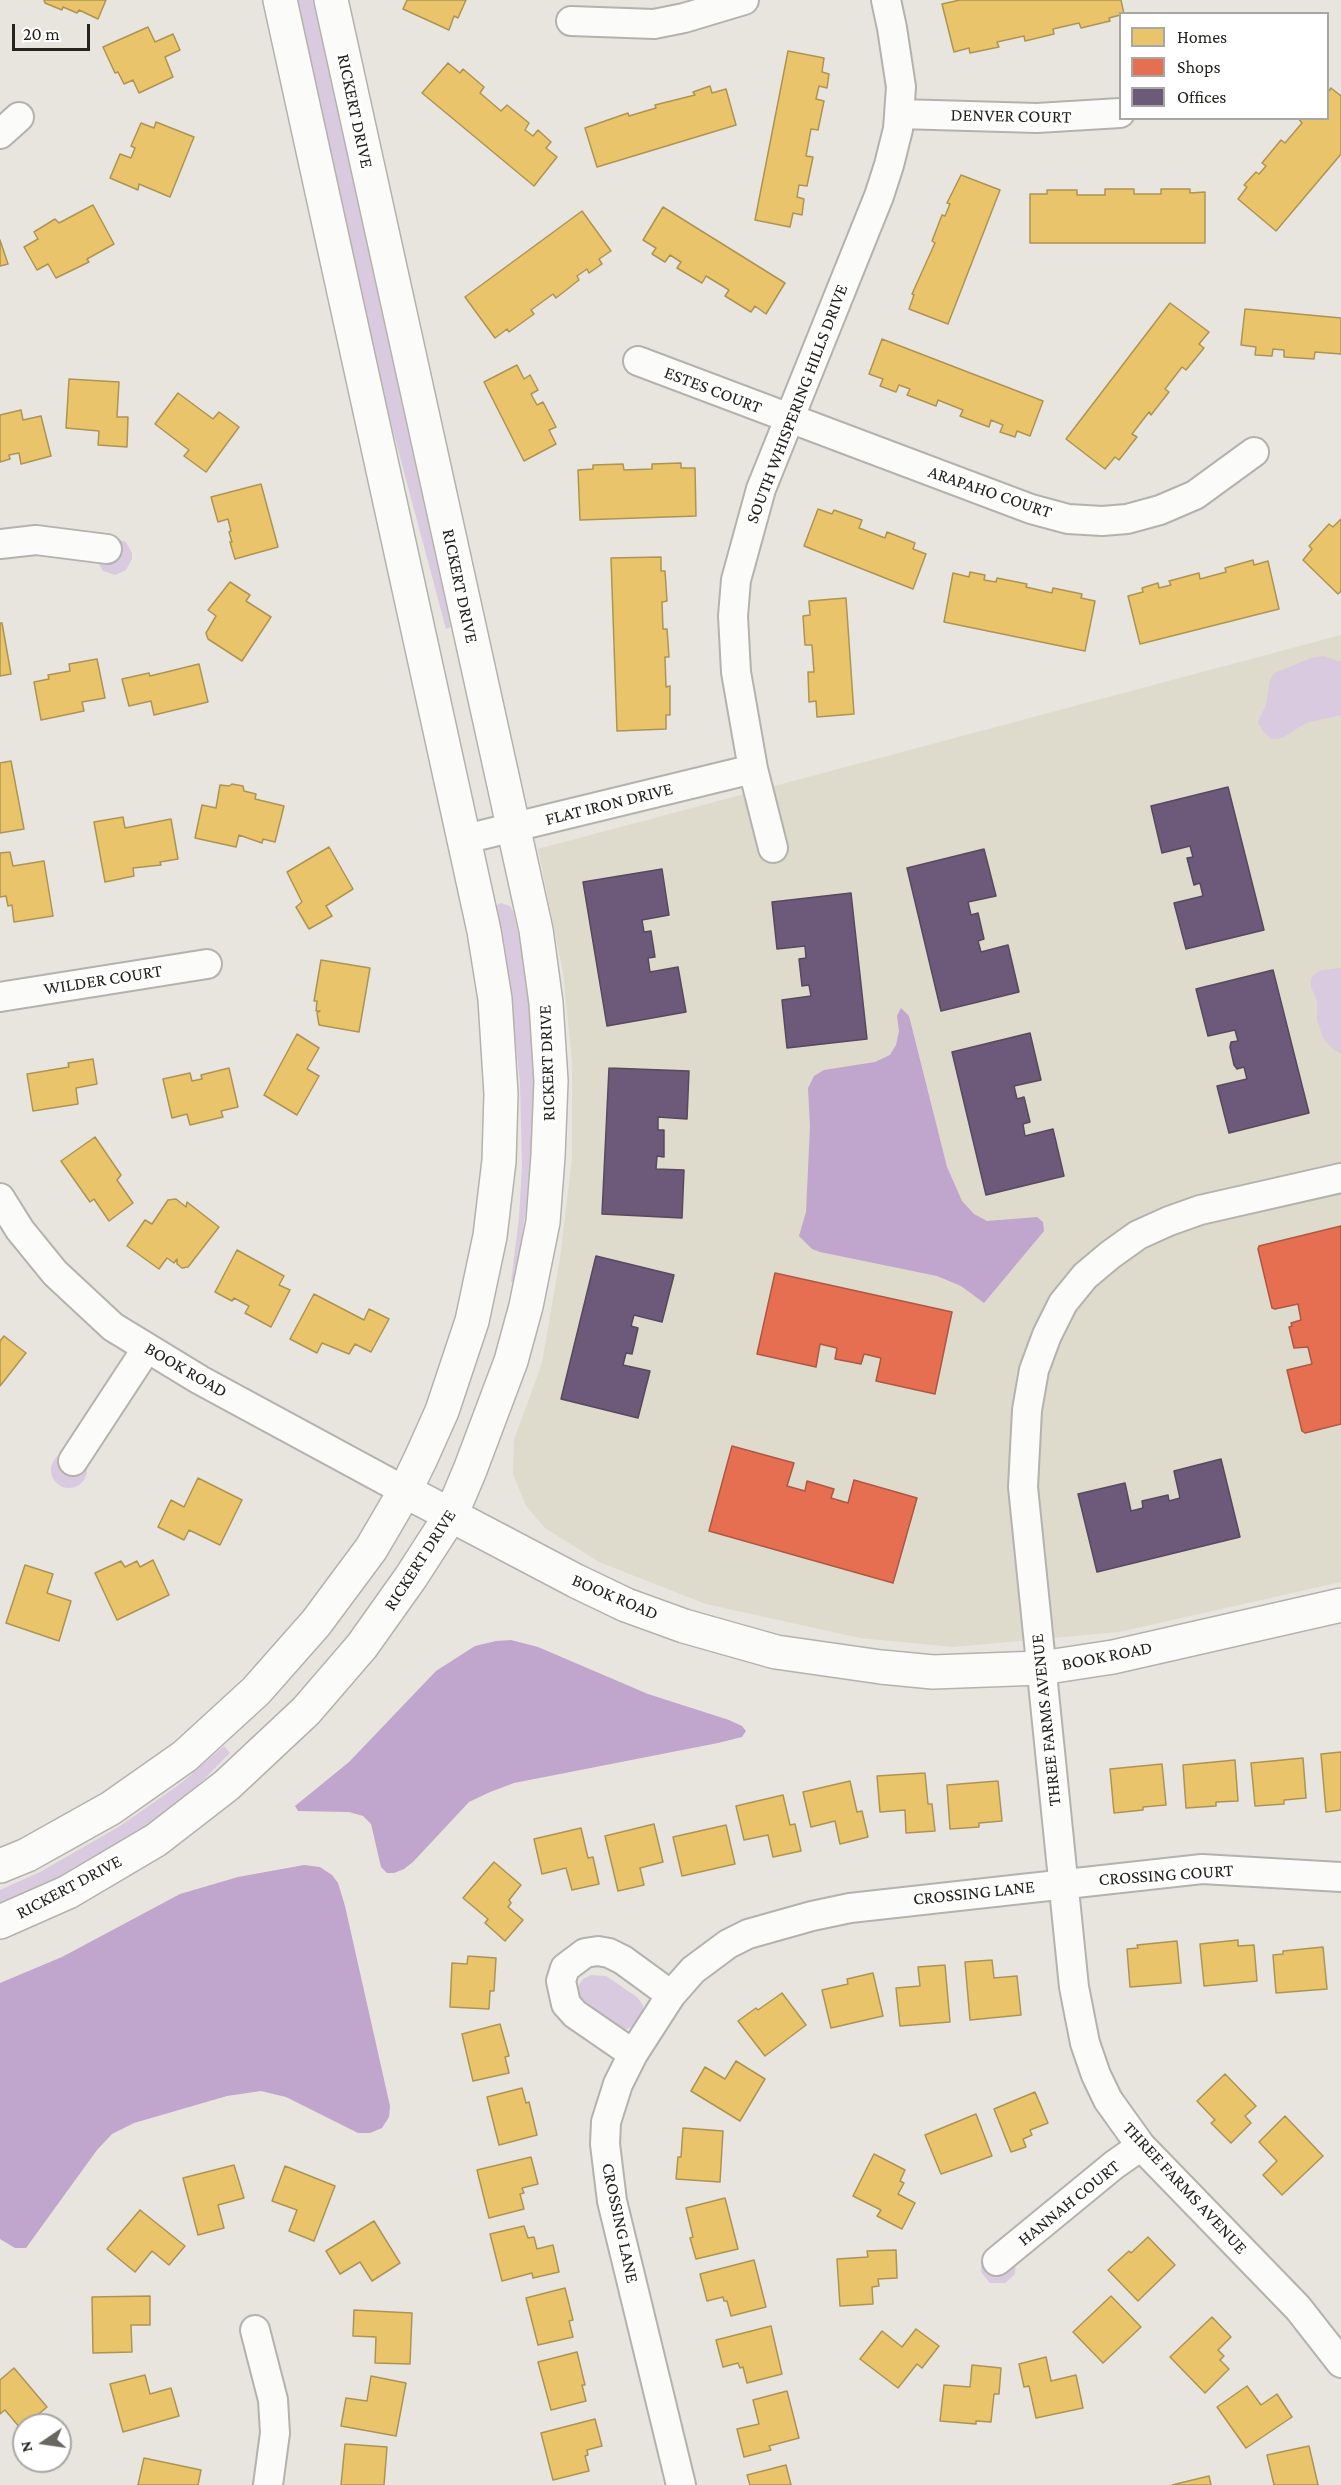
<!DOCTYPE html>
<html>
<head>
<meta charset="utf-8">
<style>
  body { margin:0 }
  #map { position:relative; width:1341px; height:2485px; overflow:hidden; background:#e7e5de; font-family:"Crimson Pro",serif }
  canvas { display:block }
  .legend { position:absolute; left:1119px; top:12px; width:210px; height:108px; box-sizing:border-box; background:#fff; border:2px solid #a7a7a5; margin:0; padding:8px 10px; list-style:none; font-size:18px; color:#24231e }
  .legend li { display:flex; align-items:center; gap:12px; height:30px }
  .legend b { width:30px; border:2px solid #a7a7a5 }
  .north { position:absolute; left:12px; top:2413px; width:60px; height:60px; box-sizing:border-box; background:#fff; border:2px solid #a7a7a5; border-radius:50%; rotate:257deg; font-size:16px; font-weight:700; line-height:24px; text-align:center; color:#24231e }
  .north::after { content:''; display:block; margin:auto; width:21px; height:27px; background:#686761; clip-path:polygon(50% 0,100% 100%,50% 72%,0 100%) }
  .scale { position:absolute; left:12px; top:24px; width:78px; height:27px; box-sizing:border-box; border:3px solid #24231e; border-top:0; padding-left:8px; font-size:18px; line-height:21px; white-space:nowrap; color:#24231e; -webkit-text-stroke:4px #fff; paint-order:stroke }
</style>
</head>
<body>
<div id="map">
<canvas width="1341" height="2485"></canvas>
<ul class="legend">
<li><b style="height:16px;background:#e9c46a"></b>Homes</li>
<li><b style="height:16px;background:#e76f51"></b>Shops</li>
<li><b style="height:16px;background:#6d597a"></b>Offices</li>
</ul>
<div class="north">N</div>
<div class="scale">20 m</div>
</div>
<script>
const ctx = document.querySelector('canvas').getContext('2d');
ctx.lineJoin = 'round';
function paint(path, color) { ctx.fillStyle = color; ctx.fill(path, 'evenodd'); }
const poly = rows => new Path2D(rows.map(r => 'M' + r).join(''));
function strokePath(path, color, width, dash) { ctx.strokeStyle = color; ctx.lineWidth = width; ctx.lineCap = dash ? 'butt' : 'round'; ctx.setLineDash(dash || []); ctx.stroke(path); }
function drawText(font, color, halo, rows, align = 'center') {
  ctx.font = font + ' "Crimson Pro",serif'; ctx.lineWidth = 6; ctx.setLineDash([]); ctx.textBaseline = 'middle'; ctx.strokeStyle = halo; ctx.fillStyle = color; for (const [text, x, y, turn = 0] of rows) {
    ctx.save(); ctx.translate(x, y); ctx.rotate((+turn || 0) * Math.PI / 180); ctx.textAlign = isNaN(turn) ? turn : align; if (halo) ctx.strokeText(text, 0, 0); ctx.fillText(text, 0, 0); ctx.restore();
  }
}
const built = poly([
  [1341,635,1341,1582,1119,1632,953,1647,860,1638,706,1604,599,1562,545,1528,526,1506,513,1474,514,1440,542,1363,560,1258,572,1159,572,1062,563,972,538,849]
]);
const green = poly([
  [294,0,313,0,451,627,446,629,376,367],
  [114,538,126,542,132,553,132,559,126,570,115,575,103,571,96,560],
  [1323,656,1341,662,1341,715,1306,723,1282,738,1271,739,1263,731,1258,722,1266,705,1270,680,1274,673,1311,658],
  [501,903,510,906,513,911,523,954,534,1050,535,1118,531,1175,515,1283,511,1282,519,1218,522,1166,520,1083,511,999,494,911,497,905],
  [1341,968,1341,1054,1332,1048,1323,1038,1317,1019,1317,1001,1311,987,1311,979,1315,974,1322,970],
  '51 1470a18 18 0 1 1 36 0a18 18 0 1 1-36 0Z',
  [224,1746,230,1753,202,1781,166,1812,125,1843,0,1910,0,1890,40,1872,120,1826,180,1784],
  [591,1975,606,1976,637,1997,643,2005,643,2016,639,2023,625,2030,617,2028,583,2006,578,1996,578,1986,583,1979],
  [993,2249,1016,2260,1015,2274,1005,2283,990,2283,981,2272,982,2258]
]);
const water = poly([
  [901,1008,909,1016,947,1167,962,1201,974,1214,987,1221,1037,1217,1043,1222,1044,1231,984,1303,961,1286,937,1276,820,1252,812,1249,799,1236,806,1212,810,1126,808,1088,814,1076,824,1070,875,1062,890,1055,896,1045,899,1031,897,1016],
  [511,1640,538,1647,648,1694,729,1720,742,1726,746,1731,742,1737,718,1743,514,1783,490,1792,469,1802,413,1862,404,1869,394,1873,387,1873,381,1867,371,1824,363,1816,349,1812,298,1811,295,1806,349,1762,436,1671,475,1646,496,1641],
  [304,1865,320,1867,332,1875,338,1883,345,1906,390,2106,389,2117,382,2128,370,2133,358,2133,286,2097,261,2091,227,2096,134,2123,112,2134,97,2150,26,2248,15,2248,0,2239,0,1983,62,1957,180,1894,238,1877]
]);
const homes = poly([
  [44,0,106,0,98,19,79,10,77,13,63,7,62,10,45,3,44,0],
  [407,0,466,0,458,18,454,16,449,30,403,9,407,0],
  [960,0,1121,0,1124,14,1109,18,1110,21,1081,28,1079,23,1053,29,1054,34,1025,41,1024,36,997,42,999,47,970,53,969,48,954,52,942,4,960,0],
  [148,27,155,42,173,34,180,50,165,57,173,77,139,93,133,80,124,84,118,72,115,73,103,47,148,27],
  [788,51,824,58,822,72,829,74,827,88,819,86,816,99,824,101,818,130,811,129,806,156,813,157,807,186,799,185,797,197,804,199,802,215,793,213,790,227,755,220,788,51],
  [448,63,460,73,463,69,484,87,480,93,501,111,507,105,529,123,525,130,533,136,538,130,551,142,546,148,557,157,534,186,422,93,448,63],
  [710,86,712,93,726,89,736,125,597,167,585,128,628,113,629,116,656,108,655,105,695,95,693,92,710,86],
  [1331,88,1341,96,1341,154,1276,231,1238,199,1247,187,1244,185,1256,172,1259,174,1266,166,1262,163,1281,140,1285,143,1302,123,1298,118,1328,118,1328,92,1331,88],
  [156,122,194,137,170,197,139,184,138,190,110,178,120,154,131,158,135,148,131,146,141,123,154,128,156,122],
  [961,175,1000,190,948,324,909,309,914,295,912,294,935,243,932,241,942,215,945,216,950,204,947,203,961,175],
  [1105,189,1134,189,1134,194,1161,194,1161,189,1190,189,1190,193,1205,192,1205,243,1030,243,1030,194,1047,194,1047,190,1077,190,1077,195,1105,195,1105,189],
  [93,205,114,244,87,259,89,262,56,278,48,264,37,270,24,247,38,239,34,232,55,219,59,223,93,205],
  [663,207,785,283,766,314,755,306,751,312,725,296,729,290,706,276,702,283,677,268,681,262,670,255,665,262,652,254,656,248,643,240,663,207],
  [582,211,611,251,599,259,602,264,589,273,587,269,577,276,579,280,556,298,553,294,531,310,534,314,509,332,507,329,495,338,465,297,582,211],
  [0,240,8,264,0,266,0,240],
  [1170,303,1209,332,1199,344,1204,348,1186,370,1182,367,1165,389,1169,392,1151,415,1149,412,1132,434,1137,437,1119,460,1115,457,1105,469,1066,439,1170,303],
  [1245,309,1341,318,1341,354,1315,352,1314,359,1284,357,1284,350,1273,349,1272,356,1255,355,1256,347,1241,345,1245,309],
  [882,339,1043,401,1030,436,1017,431,1015,437,1000,432,1003,425,991,420,989,427,960,416,963,410,938,400,936,406,907,395,910,389,899,385,896,392,880,386,883,379,869,374,882,339],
  [517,365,524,379,530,375,538,390,531,394,537,405,543,402,556,427,549,430,556,444,524,461,484,382,517,365],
  [69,379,119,382,117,417,128,417,127,447,98,445,99,431,66,428,69,379],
  [178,393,213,419,219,412,239,427,206,472,184,456,189,450,155,424,178,393],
  [21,410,23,420,41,416,51,456,21,464,19,453,9,455,10,459,0,462,0,415,21,410],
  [681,463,681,468,695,468,696,516,580,520,578,470,593,469,593,465,623,464,624,470,652,469,652,464,681,463],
  [261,484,278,547,235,559,230,542,232,542,229,532,231,531,228,519,218,522,211,497,261,484],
  [818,509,832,514,834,510,862,520,859,528,885,538,887,532,915,543,913,549,926,554,913,589,804,546,818,509],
  [1341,519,1341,591,1338,594,1303,560,1312,549,1309,546,1329,524,1333,527,1341,519],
  [661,557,661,571,665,571,667,601,662,602,663,629,667,629,669,657,665,657,666,687,670,686,670,715,666,715,666,729,617,731,611,558,661,557],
  [1253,560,1254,565,1268,561,1279,609,1140,644,1128,596,1143,592,1142,588,1158,583,1159,588,1171,585,1169,581,1199,573,1200,579,1226,572,1225,568,1253,560],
  [970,572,985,575,984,580,996,582,997,578,1027,584,1026,587,1052,593,1053,588,1082,594,1081,598,1095,601,1085,651,944,622,953,573,969,577,970,572],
  [230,582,250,595,246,601,271,617,242,661,208,639,206,633,216,616,208,610,230,582],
  [846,598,854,714,817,717,816,701,809,702,808,672,814,672,812,645,805,645,803,616,810,615,809,601,846,598],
  [0,623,2,623,11,674,0,676,0,623],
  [97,659,105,698,82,702,84,711,41,720,34,682,49,679,48,675,70,671,69,664,97,659],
  [199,664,208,702,154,715,151,701,129,706,122,679,149,673,150,676,199,664],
  [11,761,24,829,0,833,0,763,11,761],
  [232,784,243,786,244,791,256,794,255,799,284,806,275,842,263,839,262,843,239,835,236,847,195,838,202,805,216,808,220,785,229,786,232,784],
  [123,817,125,828,171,819,178,859,160,862,161,865,133,868,134,876,105,882,94,822,123,817],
  [329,847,353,889,326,906,332,916,309,929,296,907,302,902,287,872,329,847],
  [10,852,13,866,44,861,53,916,14,922,12,905,8,906,6,896,0,897,0,853,10,852],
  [321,960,370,968,359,1032,319,1025,317,1013,320,1011,316,1011,317,1001,314,1001,321,960],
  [297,1034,319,1048,307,1069,319,1076,297,1115,264,1095,297,1034],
  [93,1059,97,1084,76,1088,78,1104,33,1111,27,1074,69,1067,68,1063,93,1059],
  [229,1068,238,1107,221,1111,223,1117,190,1125,187,1114,172,1118,163,1079,190,1073,192,1081,202,1079,201,1075,229,1068],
  [95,1137,121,1175,117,1180,133,1203,109,1221,94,1199,90,1202,61,1161,95,1137],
  [176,1199,186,1207,187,1202,219,1227,188,1267,182,1268,177,1264,177,1259,174,1263,167,1258,159,1269,127,1246,145,1220,152,1224,168,1200,176,1199],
  [237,1250,284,1276,279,1285,290,1290,271,1327,245,1313,249,1306,234,1298,232,1301,215,1292,237,1250],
  [314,1294,364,1320,369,1309,389,1319,371,1352,355,1344,349,1354,322,1343,317,1353,290,1339,314,1294],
  [4,1336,26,1353,0,1386,0,1341,4,1336],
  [198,1478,242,1500,220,1545,189,1530,184,1540,158,1527,171,1500,184,1507,198,1478],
  [153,1560,169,1595,117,1620,95,1573,121,1561,125,1567,137,1561,140,1567,153,1560],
  [25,1565,53,1574,47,1593,71,1601,59,1641,6,1623,25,1565],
  [1341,1752,1341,1810,1326,1812,1321,1754,1341,1752],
  [1303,1758,1306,1798,1284,1800,1284,1804,1255,1806,1251,1763,1303,1758],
  [1235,1760,1238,1801,1216,1802,1216,1806,1186,1808,1183,1765,1235,1760],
  [1162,1764,1166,1805,1143,1807,1143,1810,1114,1813,1110,1769,1162,1764],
  [925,1773,928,1804,932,1804,935,1831,906,1833,905,1810,880,1812,877,1776,925,1773],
  [850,1781,857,1812,862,1811,868,1837,840,1844,835,1821,811,1827,803,1792,850,1781],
  [998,1781,1002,1821,979,1823,979,1827,950,1829,947,1785,998,1781],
  [783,1795,790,1825,795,1824,801,1851,773,1857,768,1835,744,1840,736,1806,783,1795],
  [654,1824,663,1862,640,1868,644,1885,618,1891,605,1836,654,1824],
  [726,1825,735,1864,682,1876,673,1837,726,1825],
  [581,1828,588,1858,593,1857,599,1884,572,1890,566,1868,542,1874,534,1839,581,1828],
  [494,1862,521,1885,509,1900,511,1903,508,1907,523,1920,505,1941,485,1923,488,1919,463,1898,494,1862],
  [1238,1940,1238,1946,1254,1945,1257,1981,1204,1986,1200,1944,1238,1940],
  [1177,1941,1181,1983,1130,1987,1127,1949,1138,1948,1137,1945,1177,1941],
  [1323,1947,1327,1989,1276,1993,1273,1955,1283,1954,1283,1951,1323,1947],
  [468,1956,496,1958,494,1991,490,1991,489,2009,450,2007,452,1963,467,1964,468,1956],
  [992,1960,994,1978,1017,1976,1021,2015,970,2020,965,1962,992,1960],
  [945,1965,950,2022,900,2026,896,1988,920,1986,918,1967,945,1965],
  [873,1973,883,2016,831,2028,822,1990,848,1984,847,1979,873,1973],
  [782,1993,806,2025,765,2056,738,2021,756,2008,758,2010,782,1993],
  [500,2024,509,2056,505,2057,509,2073,473,2081,462,2034,500,2024],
  [736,2061,765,2079,740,2121,691,2091,705,2067,725,2079,736,2061],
  [1225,2074,1256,2106,1245,2116,1251,2123,1231,2143,1211,2123,1215,2120,1197,2101,1225,2074],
  [522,2088,526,2103,529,2102,537,2135,499,2145,487,2097,522,2088],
  [1035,2092,1048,2123,1030,2130,1032,2135,1023,2139,1026,2147,1011,2152,994,2109,1035,2092],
  [976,2114,992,2156,941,2174,925,2135,976,2114],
  [1285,2116,1323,2156,1282,2195,1263,2175,1277,2161,1259,2142,1285,2116],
  [683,2128,723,2131,720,2182,676,2179,678,2157,681,2157,683,2128],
  [874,2154,905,2170,900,2181,904,2183,898,2194,915,2203,902,2229,877,2216,881,2210,853,2196,874,2154],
  [531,2157,538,2184,522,2188,524,2193,520,2194,524,2209,489,2218,477,2170,531,2157],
  [234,2165,244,2198,218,2205,224,2228,198,2235,183,2178,234,2165],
  [285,2166,335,2186,314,2241,289,2231,297,2210,272,2201,285,2166],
  [725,2198,738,2249,696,2259,690,2238,693,2237,686,2208,725,2198],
  [140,2210,185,2246,169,2265,152,2251,135,2272,107,2249,140,2210],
  [374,2221,400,2263,372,2281,360,2262,340,2274,326,2251,374,2221],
  [524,2226,528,2238,534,2237,537,2249,553,2245,559,2272,533,2278,532,2273,502,2281,490,2234,524,2226],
  [1148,2237,1175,2265,1138,2301,1108,2270,1129,2251,1131,2253,1148,2237],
  [896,2250,897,2278,878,2279,879,2286,872,2287,873,2304,840,2306,837,2259,868,2257,867,2251,896,2250],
  [754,2260,766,2307,731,2316,727,2301,724,2301,723,2297,707,2301,700,2274,754,2260],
  [565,2288,573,2320,569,2321,573,2337,538,2345,526,2298,565,2288],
  [150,2296,150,2325,131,2325,132,2352,93,2353,92,2297,150,2296],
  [1111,2296,1141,2327,1103,2363,1073,2332,1111,2296],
  [354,2310,412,2313,410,2364,375,2363,376,2337,353,2336,354,2310],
  [1212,2317,1231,2337,1218,2350,1224,2356,1220,2360,1229,2369,1205,2393,1170,2357,1212,2317],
  [771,2326,782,2374,747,2383,743,2367,740,2368,738,2363,723,2367,716,2340,771,2326],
  [916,2329,939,2346,922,2368,917,2364,898,2388,860,2359,882,2331,902,2347,916,2329],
  [577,2352,585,2385,582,2385,586,2401,551,2410,538,2362,577,2352],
  [1046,2357,1051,2381,1076,2375,1083,2408,1036,2418,1029,2386,1024,2387,1019,2364,1046,2357],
  [972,2365,1001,2368,999,2394,994,2394,991,2422,976,2421,976,2424,940,2421,944,2385,970,2387,972,2365],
  [14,2368,47,2407,21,2429,5,2410,0,2414,0,2380,14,2368],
  [145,2375,150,2394,171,2388,179,2416,123,2432,110,2384,145,2375],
  [371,2376,406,2383,396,2436,341,2426,346,2398,367,2401,371,2376],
  [1247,2386,1261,2405,1277,2394,1292,2417,1246,2448,1217,2407,1247,2386],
  [787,2391,799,2438,769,2446,771,2450,744,2457,737,2429,759,2424,753,2400,787,2391],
  [595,2419,602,2446,587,2450,588,2455,585,2456,589,2471,553,2480,541,2433,595,2419],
  [345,2444,387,2447,384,2485,341,2485,345,2444],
  [1309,2446,1318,2485,1274,2485,1267,2455,1309,2446],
  [144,2458,201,2470,198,2485,138,2485,144,2458],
  [786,2465,791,2485,750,2485,747,2475,786,2465],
  [1209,2476,1211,2485,1172,2485,1209,2476]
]);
const shops = poly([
  [1341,1226,1341,1424,1305,1433,1302,1431,1287,1370,1312,1364,1308,1347,1294,1348,1289,1327,1292,1326,1291,1323,1301,1320,1298,1304,1275,1309,1272,1308,1258,1249,1259,1246,1341,1226],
  [775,1273,952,1312,935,1394,876,1381,881,1358,864,1354,861,1364,835,1359,837,1348,820,1344,816,1367,757,1354,775,1273],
  [732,1446,794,1463,787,1486,805,1491,807,1481,834,1489,831,1498,848,1503,854,1480,917,1498,893,1583,709,1531,732,1446]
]);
const offices = poly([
  [1228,787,1264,930,1186,949,1174,903,1203,896,1200,883,1194,885,1187,858,1193,857,1190,846,1162,853,1151,806,1228,787],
  [984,849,996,896,968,902,971,915,978,913,984,939,978,941,981,952,1008,945,1019,992,941,1011,907,868,984,849],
  [662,869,669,915,642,920,644,932,651,931,655,957,648,958,650,972,678,967,686,1012,607,1026,583,882,662,869],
  [851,893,867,1039,787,1048,782,1000,811,996,809,985,802,986,799,959,806,958,805,946,777,949,772,902,851,893],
  [1273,970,1309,1113,1229,1133,1217,1086,1247,1079,1244,1067,1237,1069,1234,1065,1230,1047,1231,1042,1238,1041,1235,1030,1208,1036,1196,989,1273,970],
  [1030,1033,1041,1080,1014,1086,1017,1099,1024,1097,1030,1122,1023,1124,1025,1136,1053,1129,1064,1176,986,1195,952,1052,1030,1033],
  [609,1068,689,1071,687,1119,658,1117,658,1130,664,1130,664,1157,657,1156,656,1169,684,1170,682,1218,602,1214,609,1068],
  [596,1256,674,1275,662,1322,634,1315,631,1326,638,1328,632,1354,626,1353,623,1365,650,1371,638,1418,561,1399,596,1256],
  [1221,1459,1240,1537,1097,1572,1078,1494,1125,1483,1131,1511,1143,1508,1142,1501,1168,1495,1169,1501,1180,1498,1174,1471,1221,1459]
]);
const minor = poly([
  [571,21,654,24,684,18,744,0],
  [900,114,1037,118,1120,113],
  [0,134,19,117],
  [638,361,1031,509,1068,519,1102,521,1127,519,1160,510,1195,495,1254,452],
  [0,544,36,540,107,549],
  [465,839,753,769],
  [773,848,753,769,736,672,733,616,736,580,761,489,879,196,889,165,898,129,901,87,892,28,886,0],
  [0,997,207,964],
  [1341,1178,1200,1210,1169,1221,1138,1235,1110,1255,1085,1276,1063,1303,1047,1335,1034,1370,1027,1410,1023,1487,1074,1987,1085,2043,1096,2075,1108,2100,1141,2146,1298,2308,1341,2363],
  [0,1198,20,1230,55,1273,113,1327,200,1380,405,1491],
  [73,1461,147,1348],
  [633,2054,575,2014,566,2004,561,1981,565,1968,585,1953,598,1951,609,1953,623,1960,671,1995],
  [997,2261,1114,2165,1141,2146],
  [255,2330,273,2400,275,2433,268,2485],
  [681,2485,612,2201,605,2144,606,2122,618,2084,633,2054,671,1995,693,1970,728,1944,748,1934,812,1916,850,1908,1202,1869,1341,1877]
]);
const tertiary = poly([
  [405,1491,576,1581,626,1605,684,1626,776,1652,881,1667,933,1672,1041,1668,1113,1657,1341,1605],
  [0,1866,27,1855,111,1808,185,1756,256,1691,316,1623,371,1549,405,1491,421,1458,442,1411,472,1321,490,1236,499,1161,501,1094,495,999,484,931,280,0],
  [0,1922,68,1892,156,1840,227,1785,306,1711,362,1646,411,1577,451,1515,470,1470,511,1361,526,1306,543,1222,548,1156,551,1081,546,1003,536,930,331,0]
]);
const streetNames = [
  ["RICKERT DRIVE",355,111,78],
  ["DENVER COURT",1011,116,1],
  ["ESTES COURT",713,390,21],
  ["SOUTH WHISPERING HILLS DRIVE",797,404,-69],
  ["ARAPAHO COURT",990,492,19],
  ["RICKERT DRIVE",460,586,78],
  ["FLAT IRON DRIVE",609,804,-14],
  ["WILDER COURT",103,980,-9],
  ["RICKERT DRIVE",547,1063,-92],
  ["BOOK ROAD",186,1370,30],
  ["RICKERT DRIVE",420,1560,-57],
  ["BOOK ROAD",615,1597,23],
  ["BOOK ROAD",1107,1656,-11],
  ["THREE FARMS AVENUE",1046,1720,-96],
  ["CROSSING COURT",1166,1875,-4],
  ["RICKERT DRIVE",69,1887,-28],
  ["CROSSING LANE",974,1893,-6],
  ["THREE FARMS AVENUE",1185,2188,47],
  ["HANNAH COURT",1069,2203,-39],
  ["CROSSING LANE",620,2223,78]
];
paint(built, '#dedacc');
paint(green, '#dacadf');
paint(water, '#c0a5cc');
paint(homes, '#e9c46a');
strokePath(homes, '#ae9453', 1.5);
paint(shops, '#e76f51');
strokePath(shops, '#ac5842', 1.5);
paint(offices, '#6d597a');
strokePath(offices, '#57495e', 1.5);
strokePath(minor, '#b3b2ac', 32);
strokePath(tertiary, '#b3b2ac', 36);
strokePath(minor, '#fbfbfa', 28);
strokePath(tertiary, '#fbfbfa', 33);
drawText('18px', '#24231e', '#fff', streetNames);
</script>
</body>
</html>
